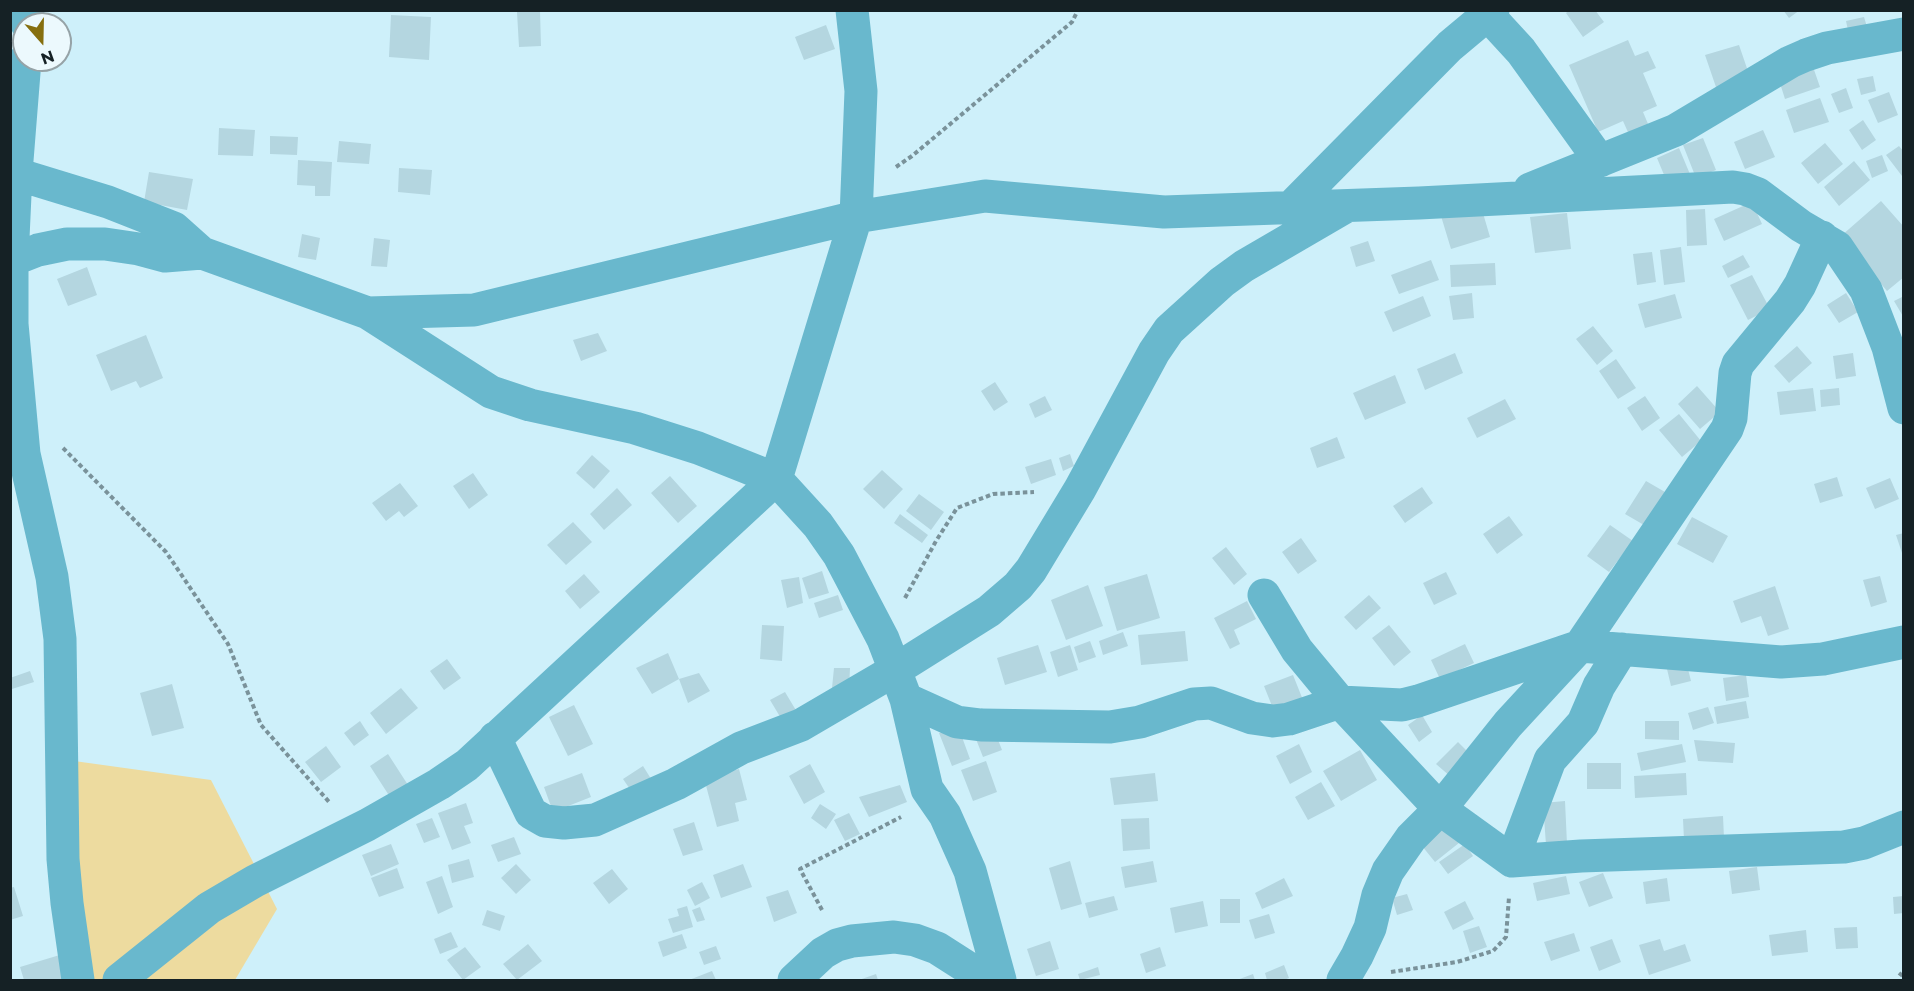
<!DOCTYPE html>
<html>
<head>
<meta charset="utf-8">
<style>
  body { margin:0 }
  #map { position:relative; width:1914px; height:991px; overflow:hidden; background:#cef0fa; font-family:Montserrat,sans-serif }
  canvas { display:block }
  .frame { position:absolute; inset:0; border:12px solid #152125; pointer-events:none }
  .north { position:absolute; left:12px; top:12px; width:60px; height:60px; box-sizing:border-box; background:#ecf9fd; border:2px solid #96a3a7; border-radius:50%; rotate:160deg; font-size:16px; font-weight:700; line-height:24px; text-align:center; color:#152125 }
  .north::after { content:''; display:block; margin:auto; width:21px; height:27px; background:#866f0f; clip-path:polygon(50% 0,100% 100%,50% 72%,0 100%) }
</style>
</head>
<body>
<div id="map">
<canvas width="1914" height="991"></canvas>
<div class="frame"></div>
<div class="north">N</div>
</div>
<script>
const ctx = document.querySelector('canvas').getContext('2d');
ctx.lineJoin = 'round';
function paint(path, color) { ctx.fillStyle = color; ctx.fill(path, 'evenodd'); }
const poly = rows => new Path2D(rows.map(r => 'M' + r).join(''));
function strokePath(path, color, width, dash) { ctx.strokeStyle = color; ctx.lineWidth = width; ctx.lineCap = dash ? 'butt' : 'round'; ctx.setLineDash(dash || []); ctx.stroke(path); }
const green = poly([
  [67,760,211,780,277,909,235,980,87,980]
]);
const building = poly([
  [1569,10,1595,10,1604,22,1583,37,1566,13],
  [1783,10,1800,10,1789,18],
  [540,11,541,46,519,47,517,12],
  [391,15,431,17,429,60,389,57],
  [1864,17,1868,30,1849,35,1846,21],
  [826,25,835,49,804,60,795,37],
  [1628,40,1635,56,1648,51,1656,68,1643,73,1657,106,1643,112,1651,131,1631,139,1623,121,1598,132,1569,65],
  [1739,45,1751,80,1717,90,1705,55],
  [1812,64,1820,87,1785,99,1778,77],
  [1873,76,1876,91,1861,95,1857,79],
  [1846,88,1853,108,1839,113,1831,94],
  [1889,92,1898,115,1878,123,1868,100],
  [1820,98,1829,122,1794,133,1786,110],
  [1863,120,1876,140,1862,150,1849,130],
  [219,128,255,130,253,156,218,155],
  [1763,130,1775,157,1745,169,1734,142],
  [270,136,298,137,297,155,270,154],
  [1703,138,1716,170,1696,178,1683,145],
  [339,141,371,144,369,164,337,162],
  [1825,143,1843,164,1818,184,1801,163],
  [1899,146,1904,152,1904,175,1902,176,1886,155],
  [1679,148,1692,179,1667,182,1657,158],
  [1882,155,1888,171,1872,178,1866,161],
  [298,160,332,162,330,196,315,196,315,186,297,185],
  [1854,161,1870,180,1839,206,1824,187],
  [399,168,432,170,430,195,398,192],
  [149,172,193,179,187,210,144,202],
  [1881,201,1904,227,1904,277,1887,291,1841,236],
  [1752,202,1762,224,1724,241,1714,219],
  [1480,203,1490,237,1451,249,1441,216],
  [1705,209,1707,245,1687,246,1686,210],
  [1567,213,1571,249,1535,253,1530,217],
  [302,234,320,238,316,260,298,257],
  [374,238,390,240,387,267,371,266],
  [1368,241,1375,261,1356,267,1350,247],
  [1681,247,1685,282,1664,285,1660,250],
  [1652,252,1656,282,1637,285,1633,254],
  [1743,255,1750,267,1728,278,1722,266],
  [1431,260,1439,280,1399,294,1391,275],
  [1495,263,1496,285,1451,287,1450,265],
  [87,267,97,295,68,306,57,279],
  [1752,275,1770,309,1748,320,1730,285],
  [1472,293,1474,318,1453,320,1449,296],
  [1846,293,1858,312,1839,323,1827,305],
  [1675,294,1682,318,1645,328,1638,304],
  [1423,296,1431,316,1393,332,1384,312],
  [1904,296,1904,318,1894,301],
  [1593,326,1613,351,1597,365,1576,339],
  [598,333,607,351,581,361,573,340],
  [146,335,163,378,140,388,136,381,111,391,96,355],
  [1797,346,1812,363,1789,383,1774,366],
  [1455,353,1463,373,1425,390,1417,369],
  [1853,353,1856,376,1836,379,1833,356],
  [1616,359,1636,388,1618,399,1599,371],
  [1395,375,1406,403,1365,420,1353,393],
  [995,382,1008,402,994,411,981,391],
  [1697,386,1720,412,1700,429,1678,404],
  [1813,388,1816,411,1780,415,1777,392],
  [1839,388,1840,405,1821,407,1820,390],
  [1045,396,1052,410,1035,418,1029,404],
  [1645,396,1660,418,1642,431,1627,408],
  [1505,399,1516,419,1477,438,1467,418],
  [1679,414,1701,441,1682,457,1659,430],
  [1337,437,1345,458,1317,468,1310,448],
  [1070,454,1074,466,1063,471,1059,458],
  [592,455,610,471,594,489,576,473],
  [1051,459,1056,475,1031,484,1025,467],
  [882,470,903,489,884,509,863,489],
  [473,473,488,495,469,509,453,486],
  [670,476,697,506,678,523,651,493],
  [1837,477,1843,496,1820,503,1814,484],
  [1890,478,1899,499,1875,509,1866,488],
  [1646,481,1665,492,1644,525,1625,514],
  [400,483,418,506,404,517,399,511,386,521,372,503],
  [1422,487,1433,503,1405,523,1393,506],
  [617,488,632,505,604,530,590,514],
  [919,494,944,512,931,530,906,511],
  [900,514,928,535,922,543,894,523],
  [1509,516,1523,535,1497,554,1483,534],
  [1692,517,1728,536,1713,563,1677,544],
  [573,522,592,542,566,565,547,545],
  [1610,525,1633,541,1609,572,1587,556],
  [1904,533,1904,556,1903,556,1896,535],
  [1301,538,1317,561,1298,574,1282,552],
  [1226,547,1247,574,1234,585,1212,558],
  [822,571,829,593,809,599,802,578],
  [1446,572,1457,594,1434,605,1423,583],
  [584,574,600,592,580,609,565,591],
  [1147,574,1160,618,1117,631,1104,587],
  [1880,576,1887,602,1871,607,1863,580],
  [799,577,803,603,787,608,781,580],
  [1088,585,1103,626,1066,640,1051,600],
  [1775,586,1789,629,1768,636,1761,616,1741,623,1733,601],
  [838,595,843,610,819,618,814,603],
  [1369,595,1381,608,1356,630,1344,617],
  [1247,601,1256,619,1234,630,1240,644,1230,649,1214,618],
  [762,625,784,626,782,661,760,659],
  [1389,625,1411,652,1394,666,1372,638],
  [1185,631,1188,661,1141,665,1138,635],
  [1123,632,1128,646,1103,655,1099,641],
  [1090,641,1096,657,1079,663,1074,647],
  [1465,644,1474,663,1440,679,1431,660],
  [1038,645,1047,672,1005,685,997,658],
  [1070,645,1078,670,1058,677,1050,652],
  [668,653,679,679,652,694,636,668],
  [447,659,461,678,444,690,430,671],
  [1687,665,1691,681,1671,686,1667,669],
  [834,668,850,668,849,689,832,688],
  [30,671,34,682,12,689,10,678],
  [699,673,710,691,688,703,679,679],
  [1293,675,1303,700,1274,711,1264,686],
  [1746,675,1749,697,1726,701,1723,678],
  [172,684,184,728,152,736,140,693],
  [401,688,418,708,386,734,370,713],
  [785,692,797,712,782,720,770,700],
  [1746,701,1749,718,1717,724,1714,707],
  [574,705,593,744,568,756,549,717],
  [1708,707,1714,723,1693,730,1688,713],
  [1422,715,1432,732,1419,742,1408,725],
  [360,721,369,735,354,746,344,733],
  [1645,721,1679,721,1679,740,1645,739],
  [958,726,970,759,952,766,939,733],
  [993,727,1002,750,983,757,974,734],
  [1694,740,1735,743,1733,763,1698,761],
  [1458,742,1472,756,1451,777,1436,764],
  [1299,744,1312,772,1290,784,1276,756],
  [1682,744,1686,762,1641,771,1637,753],
  [326,746,341,767,321,782,305,762],
  [1360,750,1377,780,1341,801,1323,771],
  [388,754,408,785,390,797,370,766],
  [986,761,997,792,973,801,961,770],
  [1587,763,1621,763,1621,789,1587,789],
  [810,764,825,792,804,804,789,776],
  [643,766,653,782,634,795,623,779],
  [739,769,747,800,735,803,739,821,717,827,704,778],
  [582,773,591,797,553,812,544,787],
  [1155,773,1158,801,1114,805,1110,778],
  [1686,773,1687,795,1635,798,1634,776],
  [1321,782,1335,806,1308,820,1295,797],
  [900,785,907,802,869,817,859,797],
  [1565,801,1567,844,1546,845,1543,803],
  [466,803,473,823,464,826,471,843,452,850,438,813],
  [820,804,836,814,826,829,811,818],
  [849,813,860,834,845,841,834,820],
  [1723,816,1724,838,1684,840,1683,819],
  [432,818,440,837,424,843,416,824],
  [1149,818,1150,849,1123,851,1121,819],
  [694,822,703,850,683,856,673,829],
  [1451,822,1464,839,1435,862,1422,846],
  [514,837,521,854,498,862,491,845],
  [391,844,399,864,371,876,362,855],
  [1465,844,1473,856,1448,874,1439,862],
  [469,859,474,877,452,883,448,865],
  [1070,861,1082,904,1061,910,1049,868],
  [1153,861,1157,882,1125,888,1121,867],
  [516,864,531,880,516,894,501,878],
  [743,864,752,887,721,898,713,875],
  [1757,867,1760,890,1732,894,1729,871],
  [397,868,404,888,379,897,371,878],
  [612,869,628,889,609,904,593,883],
  [1603,873,1613,898,1589,907,1579,882],
  [442,876,453,907,438,914,426,882],
  [1566,876,1570,894,1537,901,1533,883],
  [1284,878,1293,896,1262,909,1255,893],
  [1667,878,1670,901,1646,904,1643,882],
  [702,882,710,898,695,906,687,890],
  [14,887,23,916,10,920,10,888],
  [788,890,797,913,774,922,766,897],
  [1407,894,1413,910,1397,915,1392,898],
  [1114,896,1118,910,1089,918,1085,903],
  [1904,896,1904,913,1894,914,1893,897],
  [1220,899,1240,899,1240,923,1220,923],
  [1203,901,1208,926,1175,933,1170,908],
  [1465,901,1474,919,1453,930,1444,912],
  [687,906,693,927,673,933,668,919,679,916,677,909],
  [700,907,705,920,697,922,692,910],
  [487,910,505,916,500,931,482,925],
  [1269,914,1275,933,1255,939,1249,920],
  [1479,926,1487,947,1470,953,1463,931],
  [1857,927,1858,948,1836,949,1834,928],
  [1806,930,1808,952,1772,956,1769,935],
  [451,932,458,947,440,954,434,939],
  [1574,933,1580,951,1551,961,1544,942],
  [682,934,687,948,663,957,658,942],
  [1612,939,1621,962,1599,971,1590,947],
  [1660,939,1664,951,1685,944,1691,961,1649,975,1639,945],
  [1050,941,1059,969,1036,976,1027,949],
  [528,944,542,961,517,980,503,964],
  [716,946,721,959,704,965,699,952],
  [465,947,481,967,463,980,447,960],
  [1160,947,1166,966,1146,973,1140,954],
  [63,954,70,980,24,980,20,967],
  [1284,965,1289,978,1284,980,1267,980,1265,973],
  [1098,967,1100,975,1080,980,1078,974],
  [712,971,716,980,689,980],
  [876,974,878,980,859,980],
  [1253,974,1255,980,1237,980]
]);
const path = poly([
  [896,167,912,156,1072,22,1078,10],
  [63,448,166,552,228,644,261,725,330,803],
  [905,598,936,541,957,508,993,494,1034,492],
  [822,910,800,869,901,817],
  [1391,972,1457,962,1493,951,1506,937,1509,897],
  [1899,973,1904,977]
]);
const minor = poly([
  [1487,14,1521,51,1600,161],
  [27,24,28,10],
  [25,60,16,173,12,260,12,324,24,454,52,577,60,639,63,859,67,903,78,980],
  [10,172,108,202,174,228,202,253],
  [1530,189,1676,130,1790,62,1806,55,1827,48,1904,34],
  [1292,206,1450,46,1493,10],
  [10,261,38,250,67,244,105,244,139,249,165,256,202,253,368,313,474,310,856,217,985,196,1164,212,1419,203,1733,187,1745,189,1758,194,1801,226,1837,247,1866,290,1888,347,1904,408],
  [368,313,491,392,530,405,635,428,698,448,776,479,818,525,839,555,883,639,906,699,927,789,945,815,970,871,1000,980],
  [1264,595,1297,650,1340,702,1440,809,1512,861,1550,760,1583,723,1599,686,1622,649],
  [906,699,957,722,981,725,1110,727,1140,722,1194,704,1211,703,1252,718,1273,721,1289,719,1340,702,1402,705,1418,701,1580,646,1781,662,1823,659,1904,642],
  [495,738,531,813,545,821,564,823,595,820,676,784,741,748,801,725,895,670,989,611,1018,586,1031,570,1080,489,1154,352,1169,330,1222,282,1244,266,1347,206],
  [1512,861,1581,856,1844,847,1864,843,1904,827],
  [119,980,209,908,255,881,367,825,439,784,467,765,776,479,856,217,861,91,852,10],
  [794,980,823,953,837,945,852,941,894,937,915,940,937,948,987,980],
  [1343,980,1357,956,1370,928,1378,895,1388,871,1411,838,1440,809,1508,724,1580,646,1727,429,1731,418,1735,373,1738,364,1790,301,1800,285,1822,237]
]);
paint(green, '#eddb9f');
paint(building, '#b4d6e0');
strokePath(path, '#7a929a', 4, [4.5, 3]);
strokePath(minor, '#69b8cd', 33);
</script>
</body>
</html>
